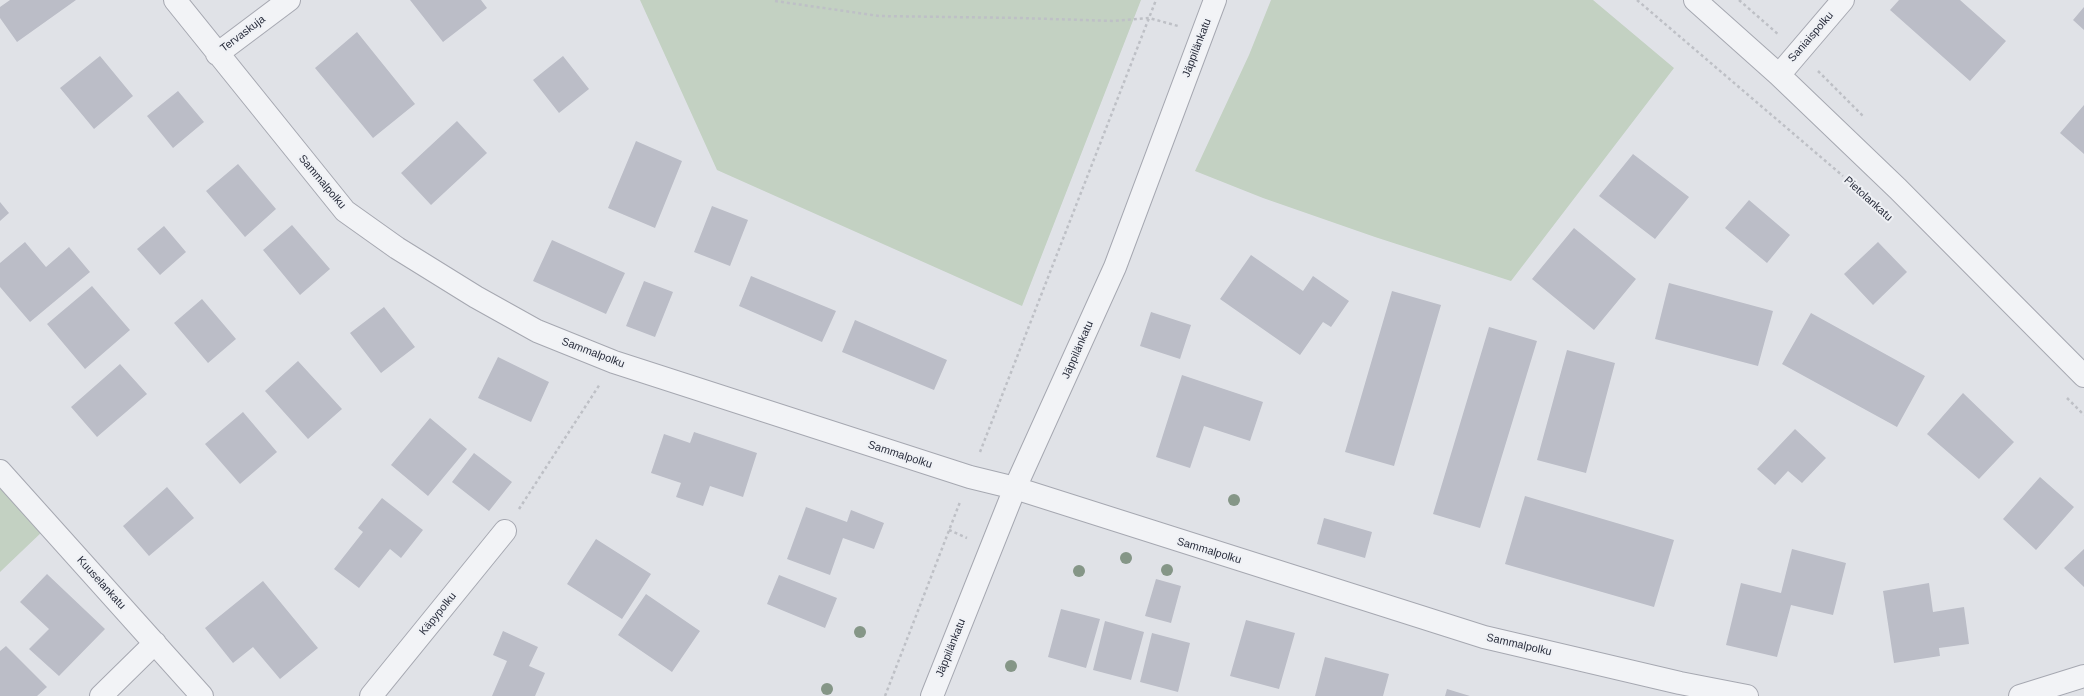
<!DOCTYPE html>
<html>
<head>
<meta charset="utf-8">
<style>
  body { margin:0 }
  canvas { display:block; background:#e0e2e7 }
</style>
</head>
<body>
<canvas width="2084" height="696"></canvas>
<script>
const ctx = document.querySelector('canvas').getContext('2d');
ctx.lineJoin = 'round';
function paint(path, color) { ctx.fillStyle = color; ctx.fill(path, 'evenodd'); }
const poly = rows => new Path2D(rows.map(r => 'M' + r).join(''));
function strokePath(path, color, width, dash) { ctx.strokeStyle = color; ctx.lineWidth = width; ctx.lineCap = dash ? 'butt' : 'round'; ctx.setLineDash(dash || []); ctx.stroke(path); }
function drawText(font, color, halo, rows, align = 'center') {
  ctx.font = font + ' Helvetica,sans-serif'; ctx.lineWidth = 4; ctx.setLineDash([]); ctx.textBaseline = 'middle'; ctx.strokeStyle = halo; ctx.fillStyle = color; for (const [text, x, y, turn = 0] of rows) {
    ctx.save(); ctx.translate(x, y); ctx.rotate((+turn || 0) * Math.PI / 180); ctx.textAlign = isNaN(turn) ? turn : align; if (halo) ctx.strokeText(text, 0, 0); ctx.fillText(text, 0, 0); ctx.restore();
  }
}
const green = poly([
  [640,0,1141,0,1022,306,717,170],
  [1271,0,1593,0,1674,68,1511,281,1375,237,1263,198,1195,171,1249,55],
  [0,487,44,530,0,572]
]);
const building = poly([
  [10,0,76,0,17,42,0,18,0,7],
  [410,0,481,0,487,8,443,42],
  [1899,0,1960,0,2006,41,1970,81,1890,10],
  [2084,7,2084,30,2073,20],
  [357,32,415,104,373,138,315,68],
  [100,56,133,96,94,129,60,88],
  [563,56,589,89,559,113,533,80],
  [178,91,204,122,173,148,147,116],
  [2084,105,2084,154,2060,133],
  [457,121,487,153,431,205,401,173],
  [636,141,682,161,655,228,608,208],
  [1633,154,1689,197,1655,239,1599,196],
  [238,164,276,209,245,237,206,191],
  [1749,200,1790,235,1767,263,1725,228],
  [0,202,9,213,0,221],
  [712,206,748,220,730,266,694,252],
  [292,225,330,269,300,295,263,250],
  [164,226,186,252,160,275,137,249],
  [1574,228,1636,279,1594,330,1532,279],
  [552,240,625,273,606,314,533,281],
  [25,242,46,267,69,247,90,272,30,322,0,287,0,263],
  [1878,242,1907,272,1873,305,1844,274],
  [1251,255,1303,291,1313,276,1349,301,1331,327,1323,322,1300,355,1220,299],
  [751,276,836,311,822,342,739,306],
  [644,281,673,292,655,337,626,326],
  [1669,283,1773,311,1758,366,1655,339],
  [92,286,130,330,85,369,47,324],
  [1392,291,1441,305,1394,466,1345,452],
  [202,299,236,339,208,363,174,323],
  [384,307,415,347,381,373,350,333],
  [1151,312,1191,325,1180,359,1140,346],
  [1811,313,1925,376,1897,427,1782,364],
  [855,320,947,360,934,390,842,352],
  [1489,327,1537,341,1480,528,1433,514],
  [1567,350,1615,363,1586,473,1537,460],
  [498,357,549,382,531,422,478,398],
  [298,361,342,409,308,439,265,391],
  [120,364,147,394,97,437,71,407],
  [1182,375,1263,402,1250,441,1204,426,1190,468,1156,457],
  [1963,393,2014,442,1979,479,1927,434],
  [243,412,277,452,240,484,205,444],
  [430,418,467,449,428,496,391,465],
  [1795,429,1826,458,1802,483,1788,471,1775,485,1757,469],
  [694,432,757,453,743,497,710,486,703,506,676,497,681,483,651,473,664,434,690,443],
  [474,453,512,482,489,511,452,482],
  [2040,477,2074,507,2036,550,2003,519],
  [167,487,194,518,149,556,123,526],
  [1525,496,1674,540,1654,607,1505,564],
  [382,498,423,530,401,558,390,549,359,588,334,569,363,532,358,528],
  [806,507,847,522,851,510,884,523,874,549,843,538,830,575,787,559],
  [1324,518,1372,532,1365,558,1317,544],
  [596,539,651,574,622,619,567,584],
  [1792,549,1846,563,1833,615,1791,605,1777,657,1726,645,1741,583,1781,593],
  [2084,549,2084,587,2064,568],
  [47,574,105,629,59,676,29,649,49,629,20,602],
  [779,575,837,598,825,628,767,604],
  [1156,579,1181,586,1171,623,1145,616],
  [263,581,318,648,280,679,253,647,233,663,205,628],
  [1929,583,1933,612,1964,607,1969,644,1939,648,1940,656,1894,663,1883,591],
  [646,594,700,631,672,672,618,635],
  [1061,609,1100,619,1086,668,1048,657],
  [1246,620,1295,633,1279,689,1230,676],
  [1105,621,1144,632,1131,680,1093,670],
  [503,631,538,647,529,666,545,673,535,696,492,696,507,661,493,655],
  [1152,633,1190,643,1178,692,1140,682],
  [6,646,47,687,37,696,0,696,0,651],
  [1325,657,1389,674,1383,696,1315,696],
  [1447,689,1470,696,1445,696]
]);
const path = poly([
  [1637,0,1843,176],
  [1739,0,1779,35],
  [775,1,879,16,1020,18,1114,21,1149,18,1178,26],
  [1818,71,1864,117],
  [2067,398,2084,415],
  [980,452,1156,0],
  [519,509,600,384],
  [949,530,967,538],
  [885,696,960,502]
]);
const minor = poly([
  [175,0,345,211,397,248,476,297,537,331,614,362,970,477,1015,488,1484,637,1680,683,1747,696],
  [1695,0,1779,75,1898,189,2084,376],
  [217,54,289,0],
  [1779,75,1843,0],
  [0,471,202,696],
  [101,696,155,643],
  [371,696,505,531],
  [2020,696,2084,676]
]);
const tertiary = poly([
  [932,696,1015,488,1115,267,1215,0]
]);
const trees = [
  [1234,500],
  [1126,558],
  [1167,570],
  [1079,571],
  [860,632],
  [1011,666],
  [827,689]
];
const streetNames = [
  ["Tervaskuja",243,34,-37],
  ["Saniaispolku",1811,37,-49],
  ["Jäppilänkatu",1197,48,-69],
  ["Sammalpolku",322,182,50],
  ["Pietolankatu",1868,199,42],
  ["Jäppilänkatu",1078,350,-66],
  ["Sammalpolku",593,353,21],
  ["Sammalpolku",900,455,18],
  ["Sammalpolku",1209,551,17],
  ["Kuuselankatu",101,583,48],
  ["Käpypolku",438,614,-51],
  ["Sammalpolku",1519,645,13],
  ["Jäppilänkatu",951,648,-68]
];
paint(green, '#c3d1c2');
paint(building, '#bbbdc7');
strokePath(minor, '#a6a8b1', 24);
strokePath(tertiary, '#a6a8b1', 24);
strokePath(path, '#bec0c6', 2.5, [3, 3]);
strokePath(minor, '#f2f3f6', 22);
strokePath(tertiary, '#f2f3f6', 22);
ctx.fillStyle = '#859687';
for (const [x, y] of trees) { ctx.beginPath(); ctx.arc(x, y, 6, 0, 2 * Math.PI); ctx.fill(); }
drawText('11px', '#2a2e3d', '#eff1f5', streetNames);
</script>
</body>
</html>
